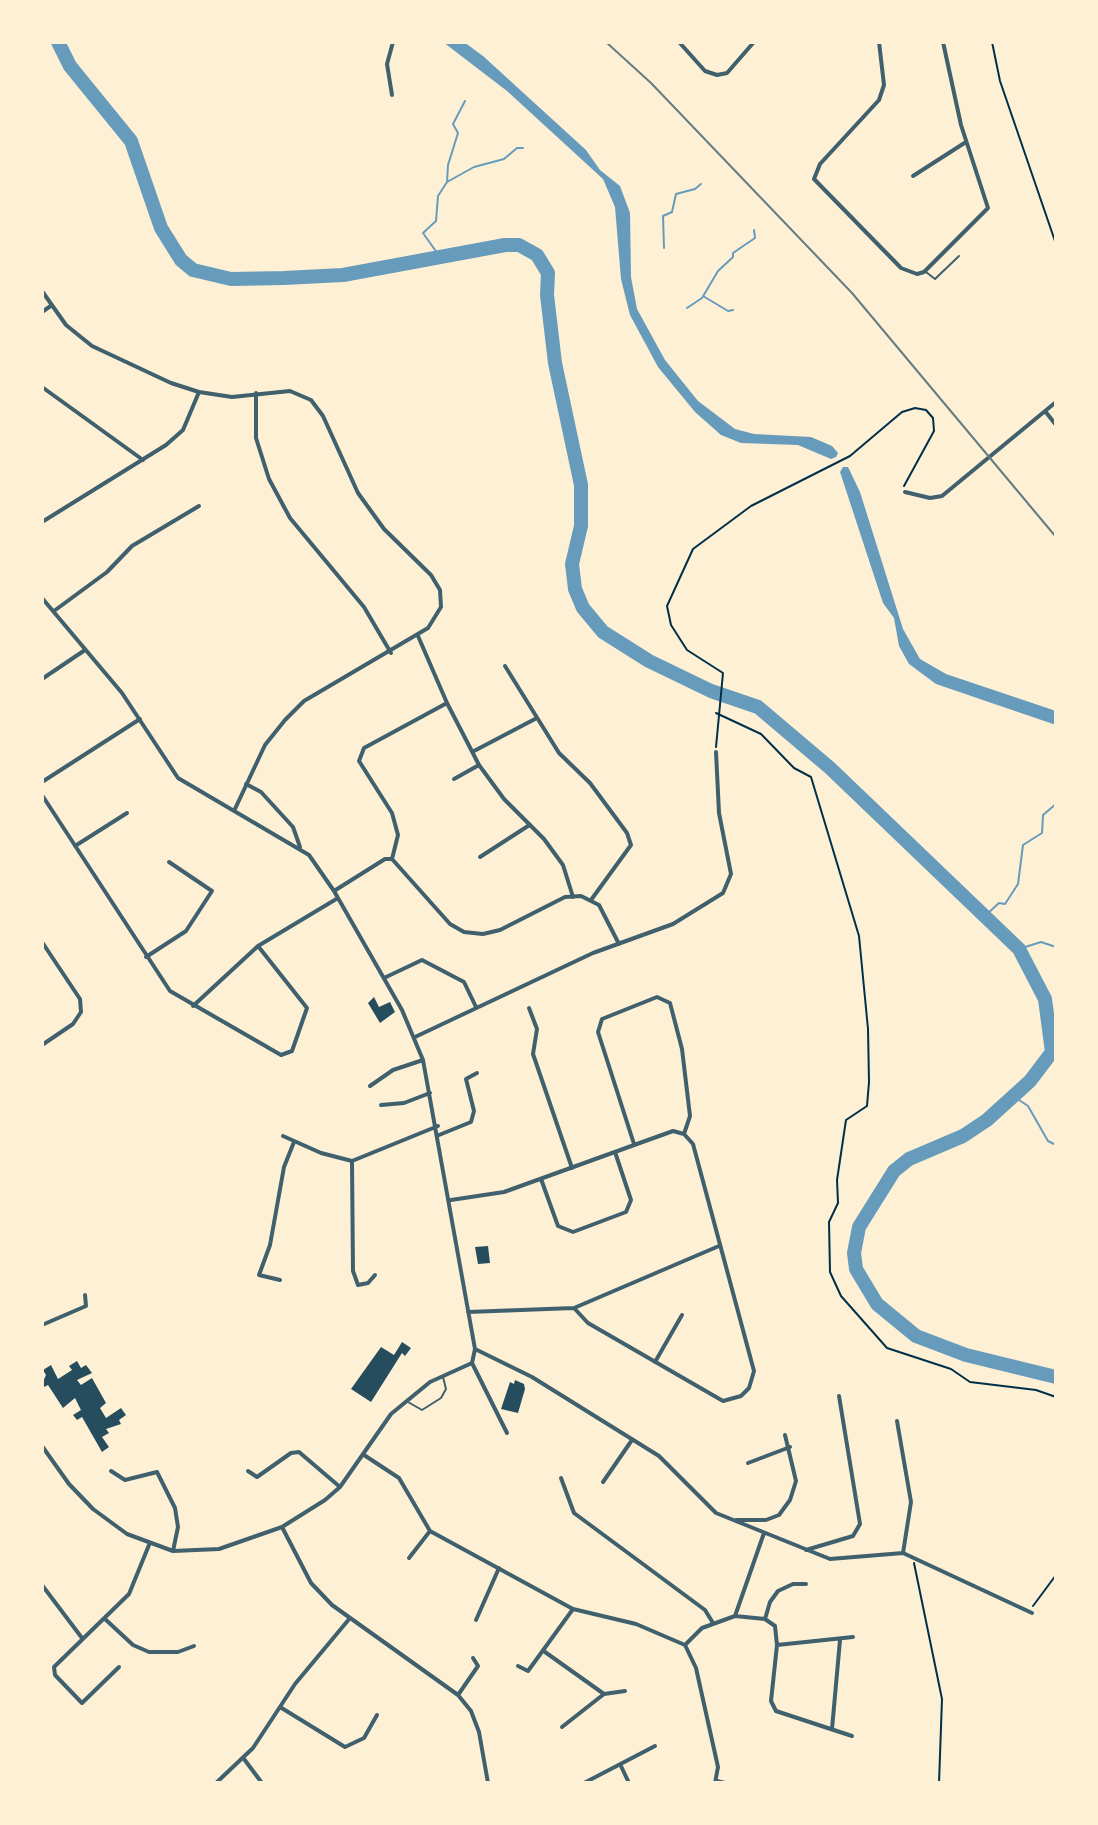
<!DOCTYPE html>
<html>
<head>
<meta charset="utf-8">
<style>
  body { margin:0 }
  #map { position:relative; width:1098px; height:1825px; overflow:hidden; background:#fdf0d5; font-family:Barlow,sans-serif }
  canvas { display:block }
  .frame { position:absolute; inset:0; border:44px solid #fdf0d5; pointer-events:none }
</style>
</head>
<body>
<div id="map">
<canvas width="1098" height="1825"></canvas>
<div class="frame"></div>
</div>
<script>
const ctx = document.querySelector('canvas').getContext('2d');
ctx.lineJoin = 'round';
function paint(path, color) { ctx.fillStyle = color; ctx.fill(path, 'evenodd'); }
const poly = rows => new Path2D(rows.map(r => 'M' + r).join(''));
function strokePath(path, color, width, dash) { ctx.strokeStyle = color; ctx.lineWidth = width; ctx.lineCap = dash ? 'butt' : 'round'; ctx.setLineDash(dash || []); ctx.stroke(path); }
const water = poly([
  [443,42,464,42,483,56,586,150,600,170,620,186,630,213,631,277,637,309,665,360,698,401,735,429,754,434,811,437,832,446,838,453,836,457,831,459,798,445,741,443,721,435,695,412,658,367,630,315,621,279,615,207,603,179,507,91],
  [843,467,848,467,860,492,903,629,920,659,946,674,1056,711,1056,725,936,684,909,664,899,646,894,618,883,603,840,472]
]);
const stream = poly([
  [447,182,474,167,504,159,517,148,523,148],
  [664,248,663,216,672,212,676,194,695,189,701,184],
  [440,257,423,233,436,221,438,196,447,182,448,165,458,133,453,124,465,101],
  [703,296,728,311,733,310],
  [687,308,702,298,718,271,733,257,733,253,755,238,754,230],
  [986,915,999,903,1005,904,1018,884,1023,845,1042,833,1043,815,1056,804],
  [1019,949,1041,942,1056,947],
  [1013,1096,1028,1106,1048,1141,1056,1145]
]);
const river = poly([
  [58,42,70,66,131,141,161,228,181,260,193,270,231,279,284,278,343,275,505,245,519,245,537,255,548,273,547,295,555,363,581,485,581,526,572,564,575,589,583,608,603,632,649,661,711,691,758,707,830,768,1019,949,1045,999,1052,1052,1030,1081,987,1120,963,1136,909,1159,894,1171,859,1227,854,1253,856,1269,877,1304,916,1336,966,1355,1056,1377]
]);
const building = poly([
  [374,997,379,1007,390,1002,395,1012,380,1023,368,1003],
  [488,1246,490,1263,478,1264,475,1247],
  [402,1342,411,1348,405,1356,402,1353,371,1402,351,1389,381,1347,394,1355],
  [77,1361,81,1368,86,1365,92,1373,77,1380,81,1385,92,1378,106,1403,100,1408,106,1418,121,1408,126,1415,119,1420,121,1424,106,1429,109,1433,102,1437,109,1447,102,1452,82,1417,77,1420,73,1415,81,1410,75,1398,63,1408,48,1385,44,1387,42,1384,46,1375,43,1370,51,1365,58,1379,72,1370,69,1366],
  [515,1380,524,1384,525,1389,518,1413,501,1409,510,1382,514,1384]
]);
const path = poly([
  [992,42,1000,81,1056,244],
  [716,713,761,734,794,768,811,777,859,936,868,1029,869,1082,867,1106,846,1120,837,1180,838,1203,829,1222,830,1272,841,1296,887,1348,951,1369,970,1382,1036,1390,1056,1397],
  [716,747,723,673,687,650,671,625,667,606,693,549,751,506,850,456,902,412,915,408,926,410,933,418,934,431,904,486],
  [914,1563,942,1699,939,1783],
  [1033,1606,1056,1575]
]);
const service = poly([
  [926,272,935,279,959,256],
  [408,1402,422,1410,441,1398,446,1389,443,1377]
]);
const minor = poly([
  [679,42,705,71,717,75,727,73,754,42],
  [879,42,884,85,879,100,820,164,814,179,901,268,917,274,924,272,988,208,961,125,943,42],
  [392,95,387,64,393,42],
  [913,176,966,142],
  [42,291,66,325,92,346,171,383,199,392,232,397,290,391,311,400,323,416,358,493,384,529,431,575,440,590,441,607,428,628,304,701,285,720,265,745,234,811],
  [42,312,52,305],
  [42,387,143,460],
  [256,393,256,438,269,479,290,518,364,607,391,653],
  [1045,411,1056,425],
  [905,492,930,498,942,496,1056,402],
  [42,522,166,445,183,430,199,392],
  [42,598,122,693,178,778,309,855,334,891,402,1010,423,1060,475,1349,472,1363,430,1382,391,1414,340,1487,325,1500,282,1527,219,1549,173,1551,127,1534,93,1509,69,1484,42,1446],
  [54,611,107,572,132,546,199,506],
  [418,636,447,703,479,765,504,799,544,839,563,865,573,897],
  [505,666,559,753,590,783,627,833,631,845,591,900],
  [42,679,85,650],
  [474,751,535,719],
  [454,779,479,765],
  [42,782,140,719],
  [246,784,261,792,293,827,300,847],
  [42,795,170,991,281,1055,292,1051,307,1008,258,946],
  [75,846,127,813],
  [480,857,528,826],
  [392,859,398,835,392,813,359,761,364,748,447,703],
  [334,891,385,859,392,859,450,924,464,932,483,934,500,930,565,897,581,896,599,905,619,944],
  [42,942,80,999,81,1012,73,1024,42,1045],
  [146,957,186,931,212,891,169,862],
  [384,978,422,960,464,982,476,1007],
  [193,1006,258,946,338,898],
  [529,1008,537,1029,533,1054,572,1168],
  [415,1037,593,953,673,924,723,893,731,874,719,813,716,752],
  [370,1086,393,1070,423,1060],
  [381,1105,404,1103,430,1093],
  [439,1135,471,1122,474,1111,466,1079,477,1073],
  [283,1136,321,1153,352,1161,438,1126],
  [634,1144,598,1032,602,1019,657,997,670,1003,682,1049,690,1116,684,1134],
  [352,1161,353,1271,358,1285,368,1283,375,1275],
  [541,1179,558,1226,573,1232,626,1212,631,1200,615,1152],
  [451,1200,504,1192,673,1131,684,1134,693,1144,754,1371,749,1388,741,1396,723,1401,588,1323,574,1308],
  [280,1280,259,1275,270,1245,284,1167,294,1142],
  [468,1312,574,1308,719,1246],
  [42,1325,86,1306,85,1295],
  [475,1349,532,1377,659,1456,716,1513,830,1559,903,1553,1032,1613],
  [655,1362,682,1315],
  [472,1363,507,1433],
  [897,1421,911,1502,903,1553],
  [364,1455,399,1478,430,1531,573,1609,636,1624,685,1645,696,1668,718,1767,715,1783],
  [748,1463,790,1447],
  [111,1471,125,1480,157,1472,175,1508,178,1527,173,1551],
  [248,1471,257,1477,291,1453,299,1452,340,1487],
  [561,1478,574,1513,705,1610,713,1623],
  [603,1482,632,1440],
  [736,1520,766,1520,779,1515,790,1500,796,1481,785,1435],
  [282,1527,311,1583,332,1605,458,1695,471,1711,479,1732,488,1783],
  [806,1550,853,1536,860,1524,839,1396],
  [409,1558,430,1531],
  [42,1585,82,1638],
  [735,1616,764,1533],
  [105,1619,133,1645,149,1652,178,1652,194,1646],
  [765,1619,770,1602,778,1591,793,1584,806,1584],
  [476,1620,499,1568],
  [685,1645,702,1628,735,1616,765,1619,775,1626,777,1645],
  [545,1652,604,1694],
  [518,1666,528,1671,573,1609],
  [119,1667,82,1703,55,1675,54,1667,129,1594,149,1545],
  [458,1695,478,1666,473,1658],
  [280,1707,345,1747,364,1738,377,1715],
  [562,1727,604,1694,625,1691],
  [832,1729,840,1640],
  [852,1736,776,1711,771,1701,777,1645,853,1637],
  [244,1759,262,1783],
  [620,1764,629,1783],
  [717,1781,725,1783],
  [216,1783,253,1748,295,1684,350,1618],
  [584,1783,655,1746]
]);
const rail = poly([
  [606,42,651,83,852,293,1056,537]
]);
paint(water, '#669bbc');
strokePath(stream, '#669bbc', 2);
strokePath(river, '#669bbc', 14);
paint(building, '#264d5e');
strokePath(path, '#003049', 2);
strokePath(service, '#3f606c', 2);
strokePath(minor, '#3f606c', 4);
strokePath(rail, '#657d81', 2);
</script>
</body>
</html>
